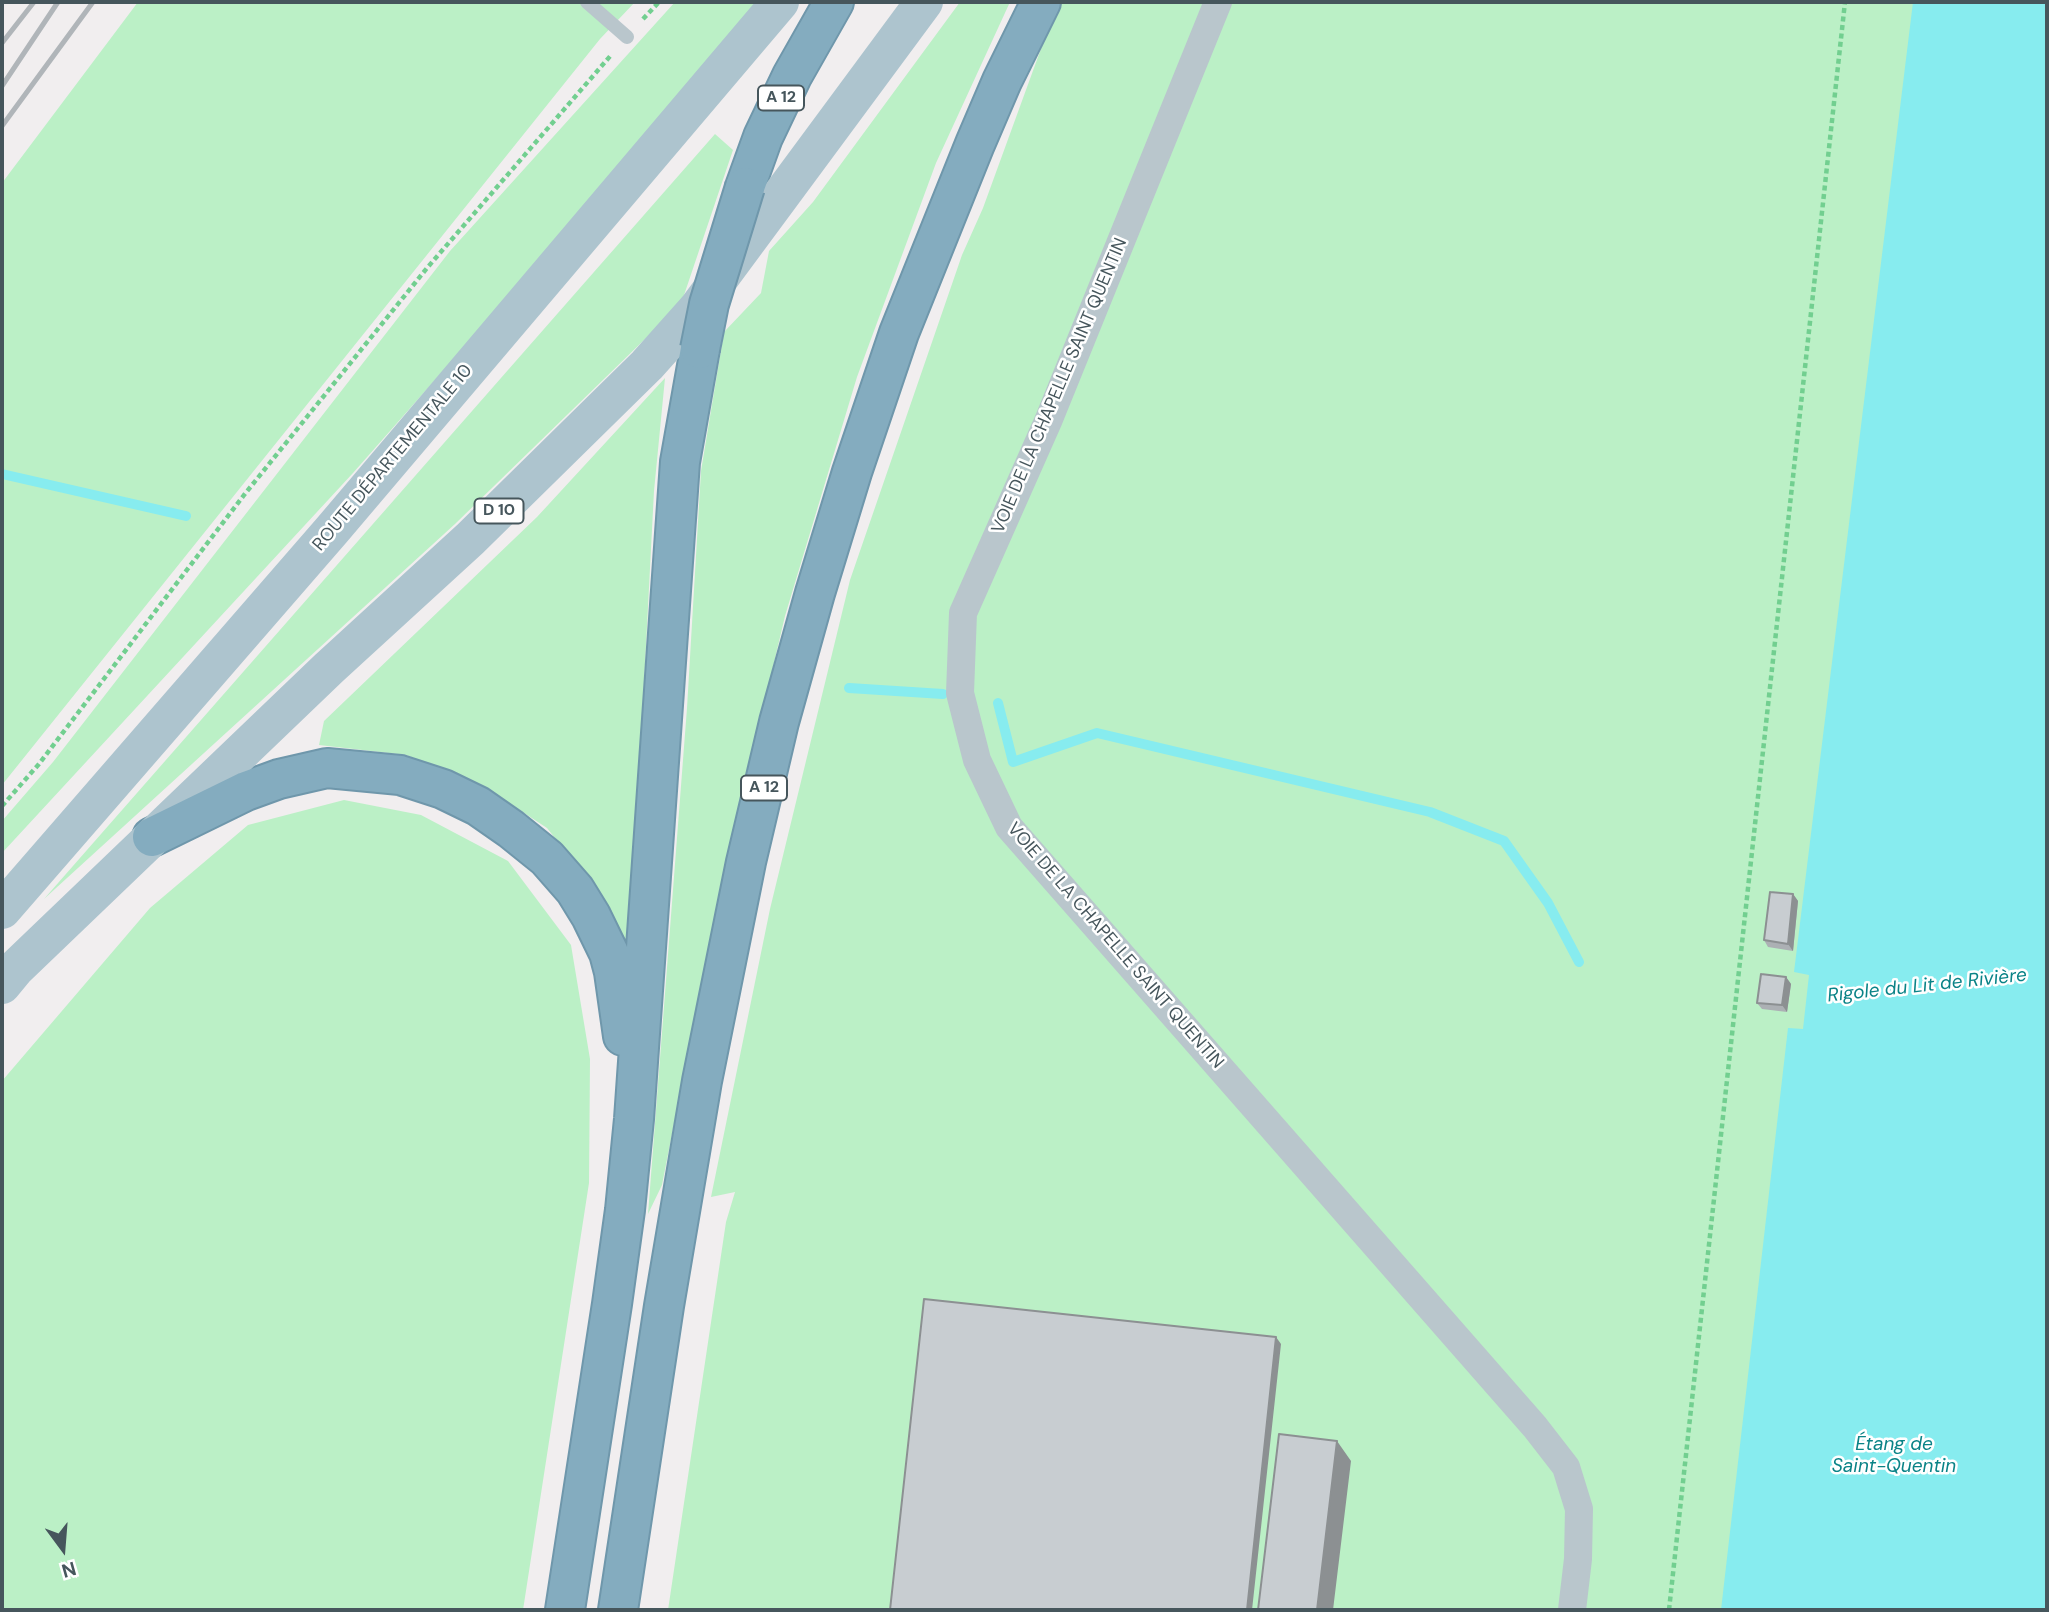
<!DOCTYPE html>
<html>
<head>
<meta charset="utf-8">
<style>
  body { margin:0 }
  #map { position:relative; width:2049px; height:1612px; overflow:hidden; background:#f1eeef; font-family:"DM Sans",sans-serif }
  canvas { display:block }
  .frame { position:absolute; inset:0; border:4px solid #46565c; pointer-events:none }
  .north { position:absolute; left:28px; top:1514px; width:70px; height:70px; -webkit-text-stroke:5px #fff; paint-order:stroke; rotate:164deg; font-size:19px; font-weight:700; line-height:28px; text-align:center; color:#46565c }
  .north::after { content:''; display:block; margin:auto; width:24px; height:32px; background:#46565c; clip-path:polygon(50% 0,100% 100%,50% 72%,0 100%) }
</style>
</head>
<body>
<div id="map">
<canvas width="2049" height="1612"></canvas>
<div class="frame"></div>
<div class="north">N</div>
</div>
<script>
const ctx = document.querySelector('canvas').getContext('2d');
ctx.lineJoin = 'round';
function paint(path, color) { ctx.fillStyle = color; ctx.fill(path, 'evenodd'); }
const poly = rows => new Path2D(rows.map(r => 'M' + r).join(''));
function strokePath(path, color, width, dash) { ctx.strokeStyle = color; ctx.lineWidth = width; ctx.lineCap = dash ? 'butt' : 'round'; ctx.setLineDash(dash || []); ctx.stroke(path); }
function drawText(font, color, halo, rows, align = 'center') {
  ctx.font = font + ' "DM Sans",sans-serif'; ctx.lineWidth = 5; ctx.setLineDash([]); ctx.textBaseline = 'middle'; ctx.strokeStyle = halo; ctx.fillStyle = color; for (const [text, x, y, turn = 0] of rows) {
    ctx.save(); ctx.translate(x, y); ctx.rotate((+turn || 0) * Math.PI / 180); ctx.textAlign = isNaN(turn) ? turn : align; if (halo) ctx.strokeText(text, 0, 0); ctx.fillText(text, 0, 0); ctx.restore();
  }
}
const green = poly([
  [138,2,635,2,600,39,2,785,2,183],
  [675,2,768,2,353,473,2,853,2,821,53,762,450,251],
  [960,2,1010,2,936,163,857,377,785,616,717,905,662,1185,648,1214,687,708,701,471,724,332,761,293,769,251,813,202],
  [1058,2,2047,2,2047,1610,668,1610,726,1222,735,1192,711,1197,770,909,850,580,962,255,983,208],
  [715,134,733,150,681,304,455,524,44,899],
  [665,378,654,491,631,935,622,945,590,882,547,828,480,784,406,755,319,745,324,721,537,517],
  [344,800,421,815,508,861,571,945,590,1059,589,1183,523,1610,2,1610,2,1081,150,908,248,825]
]);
const water = poly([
  [1913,2,2047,2,2047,1610,1721,1610,1788,1028,1803,1029,1809,975,1794,972]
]);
const stream = poly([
  [2,474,186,516],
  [849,688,943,694],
  [998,703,1013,762,1097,733,1430,812,1504,841,1548,903,1579,962]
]);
const path = poly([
  [643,19,659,2],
  [2,806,39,764,244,495,427,268,612,54],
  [1669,1610,1845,2]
]);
const lane = poly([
  [587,2,627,37]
]);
const street = poly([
  [1218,2,1049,419,963,613,960,693,977,760,1009,827,1535,1427,1566,1467,1579,1509,1578,1559,1572,1610]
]);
const primary = poly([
  [2,910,332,530,780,2],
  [2,985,16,968,329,668,470,539,647,365,697,309,924,2]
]);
const highway = poly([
  [745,187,763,137,792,76,834,2],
  [152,837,246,791,279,779,327,768,400,775,443,789,478,806,511,829,547,858,575,890,591,916,609,953,614,972,623,1036],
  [565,1610,612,1304,625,1210,634,1119,680,462,700,349],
  [618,1610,664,1306,702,1081,746,862,779,722,815,593,852,472,899,333,975,144,1002,81,1041,2]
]);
const rail = poly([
  [2,43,34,2],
  [2,86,58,2],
  [2,126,93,2]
]);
const highwayBridge = poly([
  [700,349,709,304,745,187]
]);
const wall = poly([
  [1793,894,1798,901,1793,951,1768,947,1764,940],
  [1786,977,1791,984,1787,1012,1762,1009,1757,1003]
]);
const shadedWall = poly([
  [1793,894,1798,901,1793,951,1788,944],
  [1786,977,1791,984,1787,1012,1782,1005],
  [1276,1337,1281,1344,1252,1610,1247,1610],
  [1337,1441,1351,1461,1333,1610,1317,1610]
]);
const building = poly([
  [1770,892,1793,894,1788,944,1764,940,1770,892],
  [1761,974,1786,977,1782,1005,1757,1003,1761,974],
  [924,1299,1276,1337,1247,1610,890,1610,924,1299],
  [1279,1434,1337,1441,1317,1610,1258,1610,1279,1434]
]);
const shields = [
  [781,98,46],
  [499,511,49],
  [764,788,46]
];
const shieldNames = [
  ["A 12",781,98],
  ["D 10",499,511],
  ["A 12",764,788]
];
const streetNames = [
  ["VOIE DE LA CHAPELLE SAINT QUENTIN",1060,386,-67],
  ["ROUTE DÉPARTEMENTALE 10",393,458,-50],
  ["VOIE DE LA CHAPELLE SAINT QUENTIN",1115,946,49]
];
const waterNames = [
  ["Rigole du Lit de Rivière",1927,986,-6],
  ["Étang de",1894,1445],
  ["Saint-Quentin",1894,1467]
];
paint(green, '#bbf0c6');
paint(water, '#87ecef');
strokePath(stream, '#87ecef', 10);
strokePath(highway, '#6f97ab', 42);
strokePath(path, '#72cf90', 4.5, [5, 3.5]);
strokePath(lane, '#b9c6cc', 14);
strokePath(street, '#b9c6cc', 28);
strokePath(primary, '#adc4ce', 38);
strokePath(highway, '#84acbf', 38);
strokePath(rail, '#b0b5b9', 5);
strokePath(highwayBridge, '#6f97ab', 42, []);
strokePath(highwayBridge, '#84acbf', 38);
paint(wall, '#acb0b4');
paint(shadedWall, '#8c9092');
paint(building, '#c8cdd1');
strokePath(building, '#8c9092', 2);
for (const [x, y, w] of shields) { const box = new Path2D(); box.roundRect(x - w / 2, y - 12.5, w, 25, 5); ctx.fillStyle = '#fff'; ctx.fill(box); strokePath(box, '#46565c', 2); }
drawText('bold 16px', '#46565c', null, shieldNames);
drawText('18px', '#46565c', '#fff', streetNames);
drawText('italic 19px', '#0a8387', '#fff', waterNames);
</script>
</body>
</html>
